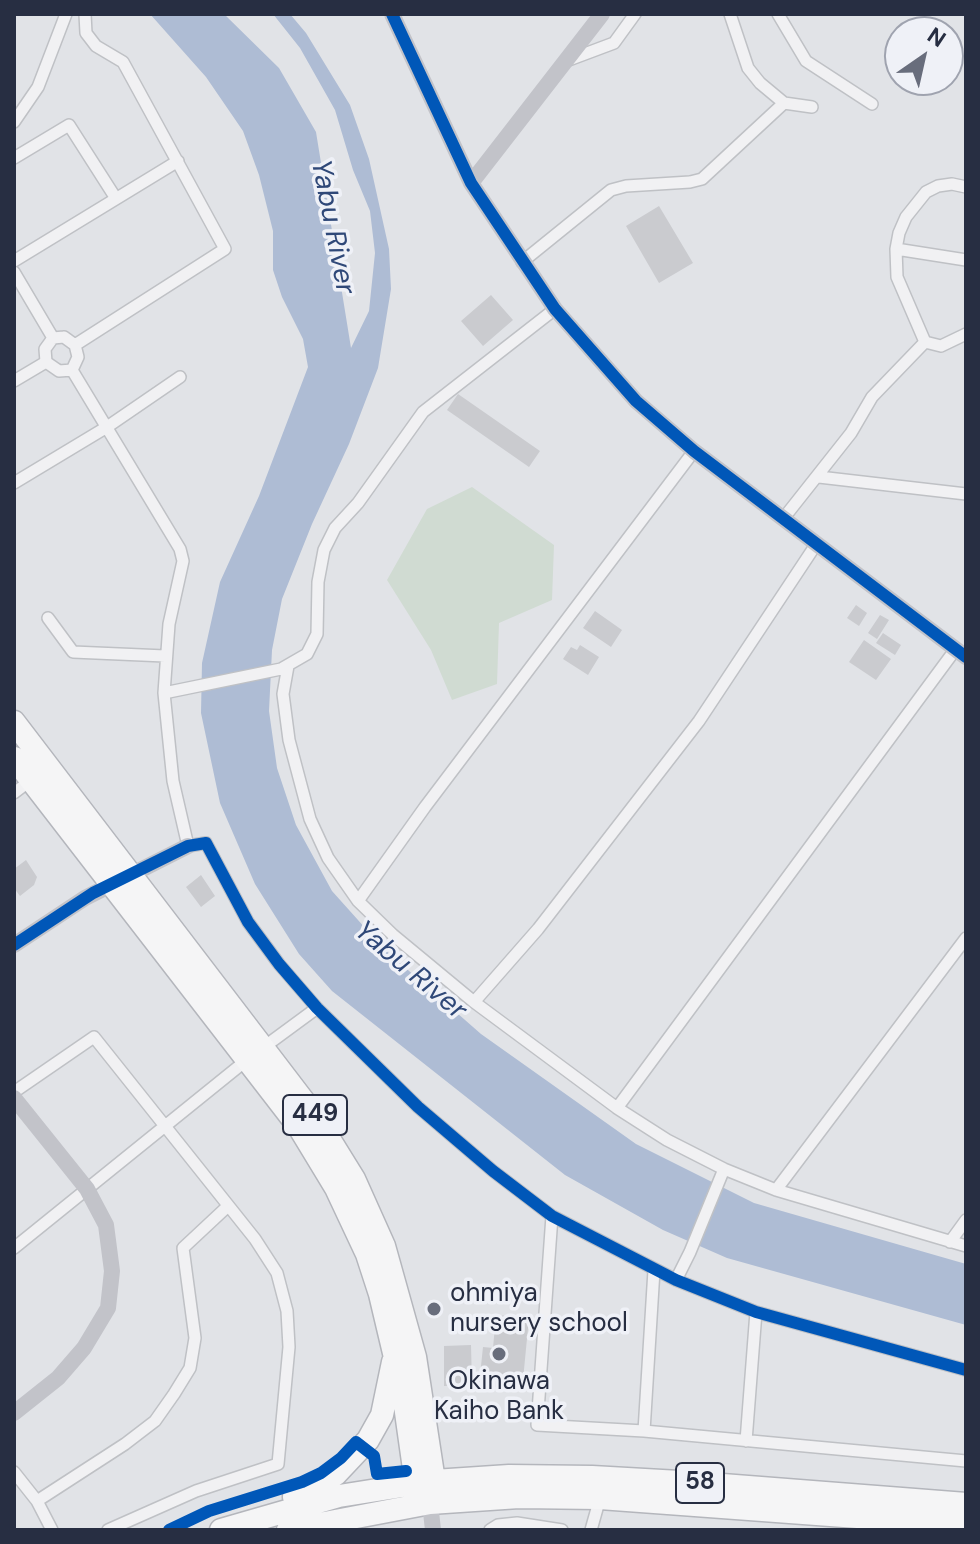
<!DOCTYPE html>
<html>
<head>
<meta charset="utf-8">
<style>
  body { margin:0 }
  #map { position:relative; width:980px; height:1544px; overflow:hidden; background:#e1e3e7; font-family:"DM Sans",sans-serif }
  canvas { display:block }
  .frame { position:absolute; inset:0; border:16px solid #272e42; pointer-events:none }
  .north { position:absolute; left:884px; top:16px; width:80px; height:80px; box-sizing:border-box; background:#eff1f7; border:2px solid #9fa3af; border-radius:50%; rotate:34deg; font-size:22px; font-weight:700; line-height:32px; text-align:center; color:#272e42 }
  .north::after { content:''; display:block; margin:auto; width:28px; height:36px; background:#686d7c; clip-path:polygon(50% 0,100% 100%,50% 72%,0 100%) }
</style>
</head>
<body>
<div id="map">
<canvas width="980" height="1544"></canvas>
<div class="frame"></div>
<div class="north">N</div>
</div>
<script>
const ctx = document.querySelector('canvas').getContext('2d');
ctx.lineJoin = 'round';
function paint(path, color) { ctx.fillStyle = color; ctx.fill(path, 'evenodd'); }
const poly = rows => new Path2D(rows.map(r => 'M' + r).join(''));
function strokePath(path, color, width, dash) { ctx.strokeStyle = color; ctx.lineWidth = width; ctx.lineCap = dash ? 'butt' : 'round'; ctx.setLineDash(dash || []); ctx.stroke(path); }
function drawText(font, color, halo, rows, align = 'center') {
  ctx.font = font + ' "DM Sans",sans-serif'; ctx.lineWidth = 7; ctx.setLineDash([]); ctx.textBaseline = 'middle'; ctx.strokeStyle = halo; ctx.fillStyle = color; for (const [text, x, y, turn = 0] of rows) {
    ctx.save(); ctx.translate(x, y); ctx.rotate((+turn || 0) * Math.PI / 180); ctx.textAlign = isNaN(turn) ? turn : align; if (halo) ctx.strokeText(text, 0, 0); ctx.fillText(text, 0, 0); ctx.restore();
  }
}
const green = poly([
  [472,487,554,545,552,600,499,623,497,684,452,700,431,650,387,580,427,509]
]);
const water = poly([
  [150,14,224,14,279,68,316,132,351,348,369,311,375,253,370,211,353,170,335,110,300,48,273,14,290,14,306,33,350,105,369,159,389,249,391,289,378,368,349,444,312,524,282,599,272,650,269,711,277,768,296,825,332,891,384,949,481,1034,636,1144,754,1203,966,1264,966,1325,727,1258,663,1230,565,1175,332,991,299,954,255,884,220,803,201,713,202,663,220,582,259,496,308,367,303,339,282,297,273,270,273,231,259,175,243,131,206,77]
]);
const building = poly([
  [659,206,693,263,659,283,626,226],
  [491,295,513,320,483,346,461,321],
  [458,394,540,451,529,467,447,410],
  [856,605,867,613,859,626,847,618],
  [595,611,622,630,611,647,583,628],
  [880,615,889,620,877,639,868,633],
  [883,633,901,645,895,655,876,643],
  [864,640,891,659,876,680,849,662],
  [580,645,599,657,588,675,563,659,571,647,577,650],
  [26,860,37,877,34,885,20,896,14,888,14,869],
  [201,875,215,896,201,907,186,887],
  [496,1315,529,1318,522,1390,479,1385,483,1347,493,1348],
  [471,1345,472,1385,444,1386,444,1346]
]);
const street = poly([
  [730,14,748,68,760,83,784,103],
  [778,14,806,61,872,104],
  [566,61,614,43,635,14],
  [14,122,38,87,66,14],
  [14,158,69,125,115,197],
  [896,249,966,260],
  [14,261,178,161],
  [522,262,611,190,626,186,690,182,702,179,784,103,812,107],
  [14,272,53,338],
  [64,337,75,345,78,357,72,370,59,371,46,362,45,349,53,338,64,337],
  [925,342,897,277,896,249,899,233,906,217,926,192,938,186,952,184,966,187],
  [925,342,941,346,966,334],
  [75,345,225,249,123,62,96,46,86,33,85,14],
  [72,370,180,549,183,561,169,624,164,693,173,781,188,846,206,843,248,922,279,964,317,1008,418,1107,493,1171,552,1216,676,1280,756,1312,966,1370],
  [14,381,46,362],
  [819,477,966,494],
  [14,483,107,427,180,377],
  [783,519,851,433,872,397,925,342],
  [48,618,73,652,165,656],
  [288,666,283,694,289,740,310,819,328,858,358,901,393,935,474,1002,617,1108,667,1140,724,1169,776,1190,966,1246],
  [164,693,281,669,307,654,317,634,318,582,324,550,335,528,358,503,423,412,555,309],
  [14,793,31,780],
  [358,901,425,807,694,451],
  [474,1002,538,929,699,721,815,546],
  [264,1047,317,1008],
  [14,1092,94,1037,255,1239,277,1273,287,1311,289,1347,278,1464,196,1491,108,1530],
  [617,1108,955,650],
  [776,1190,966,938],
  [552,1216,537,1425,644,1431,966,1461],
  [950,1242,966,1220],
  [14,1248,248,1059],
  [676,1280,690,1252,724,1169],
  [644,1431,654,1270],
  [746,1441,756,1312],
  [14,1472,37,1501,52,1530],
  [37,1501,125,1444,155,1421,174,1394,190,1368,195,1338,183,1248,228,1206],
  [490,1530,498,1525,517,1523,562,1530],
  [591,1530,600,1498]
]);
const secondary = poly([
  [392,14,471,183,555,309,636,401,694,451,966,657],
  [471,183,602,14],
  [14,945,85,898,188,846],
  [14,1098,87,1189,106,1225,112,1271,108,1308,84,1348,58,1378,14,1413],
  [430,1503,433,1530]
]);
const highway = poly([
  [14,722,315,1116,354,1179,384,1246,415,1357,434,1481,430,1503],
  [14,758,299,1127,336,1188,367,1254,380,1294,403,1391,416,1483,430,1503],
  [294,1497,313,1489,336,1474,368,1440,382,1415,393,1362],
  [221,1530,339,1496,434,1481,509,1476,592,1477,697,1483,966,1504],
  [288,1530,430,1503,519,1497,600,1498,966,1525]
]);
const cycleway = poly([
  [392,14,471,183,555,309,636,401,694,451,966,657],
  [14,945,93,893,188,846,206,843,248,922,279,964,317,1008,418,1107,493,1171,552,1216,676,1280,756,1312,966,1370],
  [169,1530,209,1511,302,1482,321,1473,341,1458,356,1442,374,1456,377,1474,406,1471]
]);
const markers = [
  [434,1309,8,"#686d7c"],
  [499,1354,8,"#686d7c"]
];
const shields = [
  [315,1115,64],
  [700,1483,48]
];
const shieldNames = [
  ["449",315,1115],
  ["58",700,1483]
];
const poiNames = [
  ["ohmiya",450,1294],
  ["nursery school",450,1324],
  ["Okinawa",499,1382,"center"],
  ["Kaiho Bank",499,1412,"center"]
];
const waterNames = [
  ["Yabu River",332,227,79],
  ["Yabu River",410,971,40]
];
paint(green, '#d0dbd2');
paint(water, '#aebcd4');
paint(building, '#cacbcf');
strokePath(street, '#bfc1c5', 14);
strokePath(highway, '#b4b6bc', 25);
strokePath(street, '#f1f1f3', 11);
strokePath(secondary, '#c2c3c9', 16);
strokePath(highway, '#f5f5f6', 22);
strokePath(cycleway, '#0057b8', 12);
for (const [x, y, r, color] of markers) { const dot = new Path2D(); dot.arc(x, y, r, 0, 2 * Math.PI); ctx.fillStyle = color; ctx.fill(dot); strokePath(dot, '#eff1f7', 3); }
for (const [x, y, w] of shields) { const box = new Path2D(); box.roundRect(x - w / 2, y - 20, w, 40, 6); ctx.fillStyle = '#eff1f7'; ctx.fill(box); strokePath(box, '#272e42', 2); }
drawText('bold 24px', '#272e42', null, shieldNames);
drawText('26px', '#272e42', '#eff1f7', poiNames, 'left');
drawText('italic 28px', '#2f4878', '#eff1f7', waterNames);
</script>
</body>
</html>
